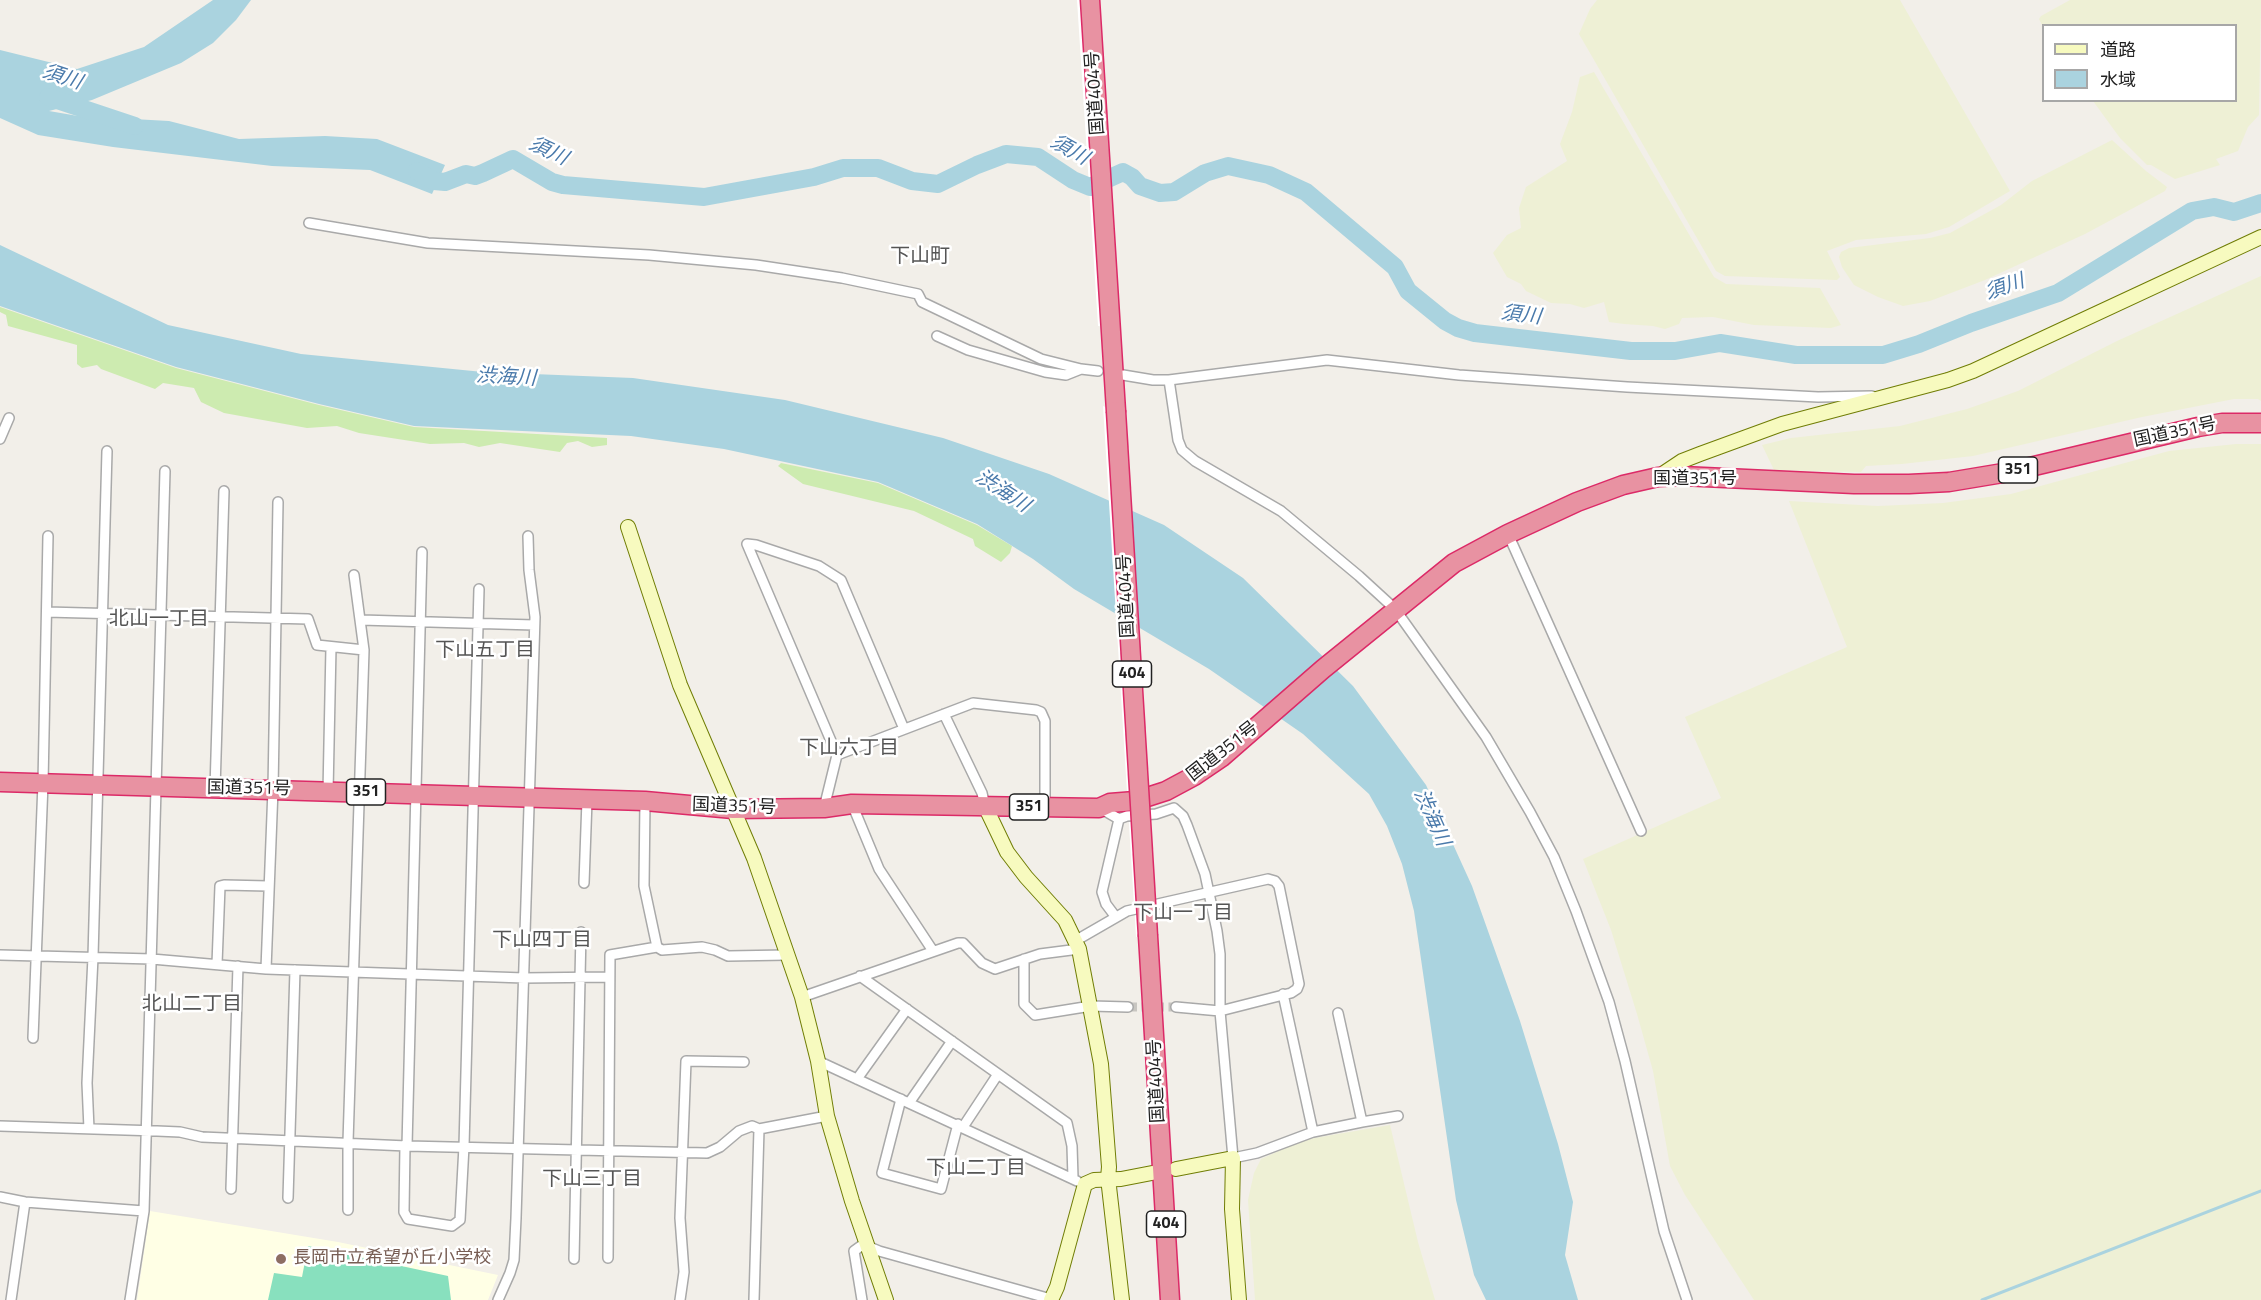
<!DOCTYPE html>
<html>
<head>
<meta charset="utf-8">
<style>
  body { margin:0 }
  #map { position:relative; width:2261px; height:1300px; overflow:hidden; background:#f2efe9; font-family:"Titillium Web","Noto Sans JP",sans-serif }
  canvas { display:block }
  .legend { position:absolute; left:2042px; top:24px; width:195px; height:78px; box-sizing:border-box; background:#fff; border:2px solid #a7a7a7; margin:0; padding:8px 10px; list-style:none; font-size:18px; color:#222 }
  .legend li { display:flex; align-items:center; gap:12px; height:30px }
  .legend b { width:30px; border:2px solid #a7a7a7 }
</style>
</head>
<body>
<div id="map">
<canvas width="2261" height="1300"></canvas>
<ul class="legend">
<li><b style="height:8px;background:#f7fabf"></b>道路</li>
<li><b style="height:16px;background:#aad3df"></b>水域</li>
</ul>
</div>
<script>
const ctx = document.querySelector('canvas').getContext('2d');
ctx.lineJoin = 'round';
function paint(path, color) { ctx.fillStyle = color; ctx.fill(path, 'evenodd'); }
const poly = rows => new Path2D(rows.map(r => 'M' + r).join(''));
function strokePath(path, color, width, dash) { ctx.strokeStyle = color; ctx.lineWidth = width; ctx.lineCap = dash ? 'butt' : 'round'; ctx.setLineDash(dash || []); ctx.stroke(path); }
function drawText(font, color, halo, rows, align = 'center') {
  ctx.font = font + ' "Titillium Web","Noto Sans JP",sans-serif'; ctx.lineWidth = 5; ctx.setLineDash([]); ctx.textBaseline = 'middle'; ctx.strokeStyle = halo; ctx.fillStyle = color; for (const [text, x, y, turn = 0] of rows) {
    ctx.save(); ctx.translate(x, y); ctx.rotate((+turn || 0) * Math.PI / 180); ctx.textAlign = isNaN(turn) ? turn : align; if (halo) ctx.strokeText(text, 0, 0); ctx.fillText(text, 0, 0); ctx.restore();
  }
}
const education = poly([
  [150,1211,338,1242,498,1275,488,1300,137,1300]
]);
const farmland = poly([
  [1597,0,1900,0,2010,191,1949,227,1926,234,1856,240,1827,251,1840,277,1837,280,1725,276,1716,271,1579,34,1590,9],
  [2070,0,2261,0,2259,115,2248,127,2238,151,2216,159,2220,165,2175,179,2151,165,2147,165,2120,138,2093,101,2236,100,2236,26,2043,27,2039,19,2041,16],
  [1594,72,1714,277,1726,284,1820,288,1841,325,1831,328,1754,325,1713,317,1682,318,1679,324,1665,329,1653,326,1624,324,1609,322,1604,302,1584,308,1570,304,1551,303,1526,291,1521,284,1507,277,1493,253,1507,235,1521,228,1519,208,1526,187,1567,161,1560,144,1572,112,1580,77],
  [2112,140,2146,171,2167,187,2165,191,2085,234,1985,280,1930,301,1903,306,1878,297,1854,285,1842,267,1839,257,1841,252,1849,248,1930,238,1950,233,2001,205,2032,181],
  [2261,276,2261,401,2258,399,2234,399,2142,417,1973,456,1902,464,1866,466,1861,472,1774,470,1762,445,1791,438,1900,426,1967,409,2018,391,2117,341],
  [2236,444,2261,444,2261,1300,1754,1300,1685,1195,1670,1166,1653,1071,1637,1014,1611,930,1583,859,1721,798,1685,717,1847,647,1789,501,1878,506,1943,503,2011,494,2169,451],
  [1390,1125,1418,1242,1435,1300,1255,1300,1248,1200,1254,1173,1261,1159,1303,1140]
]);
const grass = poly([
  [0,307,176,368,319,405,414,427,607,438,607,445,592,447,578,441,567,443,560,452,500,443,479,447,464,443,430,444,359,433,337,426,307,428,224,413,201,402,194,388,163,383,155,389,101,369,97,365,82,368,77,364,77,345,8,326,6,315,0,312],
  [781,463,878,483,977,525,1012,546,1010,553,1001,562,975,546,973,539,914,511,803,484,778,466]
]);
const pitch = poly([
  [308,1246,448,1276,451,1300,268,1300,274,1273,302,1277]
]);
const water = poly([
  [213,0,251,0,236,20,213,43,181,63,92,100,49,111,78,116,169,121,239,139,325,136,377,139,445,165,432,194,370,170,272,166,113,147,38,135,0,118,0,50,77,69,144,47],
  [0,245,168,325,301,354,483,372,633,378,785,400,943,438,1049,474,1164,525,1243,578,1353,686,1426,785,1472,886,1520,1021,1558,1144,1573,1202,1565,1255,1578,1300,1486,1300,1474,1275,1456,1200,1414,911,1402,864,1387,826,1369,794,1303,734,1209,669,1074,589,1033,559,977,524,878,482,724,449,631,436,414,426,319,404,176,367,0,306]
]);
const pier = poly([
  [1077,0,1097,0,1118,329,1098,326],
  [1103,406,1123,414,1155,935,1136,937]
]);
const stream = poly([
  [1982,1300,2261,1191]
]);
const river = poly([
  [48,97,135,126],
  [417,171,434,181,445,182,466,174,475,176,483,173,513,159,552,182,563,185,704,197,814,177,843,168,878,168,912,181,938,184,977,165,1006,154,1038,157,1073,180,1090,187,1123,172,1132,177,1140,186,1160,193,1174,192,1205,173,1228,166,1269,175,1306,192,1395,267,1408,291,1445,321,1458,328,1475,333,1631,351,1675,351,1720,343,1796,355,1883,355,1919,344,1971,323,2058,293,2192,211,2214,207,2234,212,2261,203]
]);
const streetTunnel = poly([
  [1128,1007,1176,1007]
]);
const street = poly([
  [309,223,428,243,649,255,756,265,842,278,918,294,922,302,1041,359,1081,369],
  [937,336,968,350,1045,372,1066,375,1081,369,1098,371],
  [1123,375,1153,380,1169,380,1327,360,1459,375,1627,387,1818,397,1872,396],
  [1169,380,1178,440,1182,450,1195,461,1281,511,1359,576,1395,609,1486,737,1530,812,1554,857,1576,911,1609,1002,1625,1061,1664,1231,1687,1300],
  [0,439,9,418],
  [1508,534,1641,831],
  [47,612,308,619,317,645,364,650],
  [361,620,534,625],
  [944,714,982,793,985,806],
  [837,755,973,703,1036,710,1041,712,1045,721,1045,807],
  [215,789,224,491],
  [328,792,331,647],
  [645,801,644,886,657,947],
  [852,804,879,869,933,951],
  [824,808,837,755,747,544,756,545,819,566,841,580,904,729],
  [1100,808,1119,819,1127,816,1156,814,1174,808,1183,816,1187,825,1205,874,1217,931,1220,954,1220,1011,1233,1158,1257,1153,1313,1132,1362,1122,1338,1013],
  [584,883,587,800],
  [1115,916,1106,904,1102,892,1119,819],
  [1075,941,1127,911,1268,879,1275,881,1279,886,1299,984,1297,989,1291,993,1220,1011,1176,1007],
  [0,955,152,959,266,969,524,978,609,977],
  [1024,959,1024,1004,1035,1015,1091,1006,1128,1007],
  [217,964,220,886,224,885,268,886],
  [266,969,273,789,278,502],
  [860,976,1067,1123,1072,1146,1073,1178],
  [1283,994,1313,1132],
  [802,997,958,943,963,943,982,963,995,969,1040,954,1079,949],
  [33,1038,43,783,48,536],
  [818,1061,1077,1181],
  [857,1079,907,1009],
  [901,1099,882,1173,941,1189,958,1124],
  [909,1103,952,1041],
  [1362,1122,1398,1116],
  [0,1126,157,1131,180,1132,202,1137,407,1146,707,1153,720,1147,739,1131,752,1126,759,1129,827,1116],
  [963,1127,998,1074],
  [89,1129,87,1083,93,957,107,451],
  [405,1145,404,1212,408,1219,452,1226,460,1220,464,1146,479,589],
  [407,1146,422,552],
  [231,1189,238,966],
  [0,1197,25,1202,144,1211],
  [288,1198,295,970],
  [348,1210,348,1142,364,650,354,575],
  [608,1258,610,955,657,947,662,950,702,947,715,950,728,956,787,955],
  [574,1259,581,932],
  [11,1300,25,1202],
  [130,1300,144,1211,165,471],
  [498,1300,510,1273,514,1260,516,1218,535,617,529,570,528,536],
  [680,1300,684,1272,680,1218,686,1061,744,1062],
  [754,1300,759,1129],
  [862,1300,854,1251,861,1246,867,1246,879,1251,1051,1299]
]);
const secondary = poly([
  [1658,477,1682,461,1700,454,1782,424,1948,380,1973,371,2261,237],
  [628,527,680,685,754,858,802,997,818,1061,827,1116,852,1201,886,1300],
  [985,806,1007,852,1026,877,1065,920,1079,949,1101,1064,1109,1167,1108,1178,1122,1300],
  [1176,1169,1233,1158,1232,1209,1239,1300],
  [1051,1300,1057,1287,1085,1184,1094,1180,1121,1179,1152,1173]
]);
const highway = poly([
  [1090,0,1116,411],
  [0,782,645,801,733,809,824,808,852,804,1099,808,1110,803,1135,801,1166,791,1194,776,1222,757,1323,669,1454,563,1508,534,1577,502,1623,485,1658,477,1682,476,1854,484,1909,484,1949,482,2009,472,2198,427,2222,423,2261,423],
  [1148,936,1170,1300]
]);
const highwayBridge = poly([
  [1116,411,1148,936]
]);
const markers = [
  [281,1259,6,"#8d6e63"]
];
const shields = [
  [2018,470,39],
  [1132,674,39],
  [366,792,39],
  [1029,807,39],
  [1166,1224,39]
];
const shieldNames = [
  ["351",2018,470],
  ["404",1132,674],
  ["351",366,792],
  ["351",1029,807],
  ["404",1166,1224]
];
const streetNames = [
  ["国道404号",1096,93,-94],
  ["国道351号",2175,433,-12],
  ["国道351号",1695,480],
  ["国道404号",1127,596,-93],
  ["国道351号",1223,752,-38],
  ["国道351号",249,789,1],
  ["国道351号",734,807,2],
  ["国道404号",1157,1081,-93]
];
const educationNames = [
  ["長岡市立希望が丘小学校",293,1259]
];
const waterNames = [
  ["須川",62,78,18],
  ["須川",1069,151,29],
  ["須川",548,152,25],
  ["須川",2005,288,-19],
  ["須川",1521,316,7],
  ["渋海川",506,378,3],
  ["渋海川",1002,492,33],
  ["渋海川",1431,818,66]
];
const neighbourhoodNames = [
  ["下山町",920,257],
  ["北山一丁目",159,620],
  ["下山五丁目",485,651],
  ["下山六丁目",849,749],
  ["下山一丁目",1183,914],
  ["下山四丁目",542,941],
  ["北山二丁目",192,1005],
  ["下山二丁目",976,1169],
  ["下山三丁目",592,1180]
];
paint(education, '#ffffe5');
paint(farmland, '#eef0d5');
paint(grass, '#cdebb0');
paint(pitch, '#88e0be');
paint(water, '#aad3df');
paint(pier, '#fff');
strokePath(stream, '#aad3df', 3);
strokePath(river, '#aad3df', 18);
strokePath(streetTunnel, '#c8c6c1', 9, [9, 4.5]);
strokePath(street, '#a9a9a9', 12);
strokePath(secondary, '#707d05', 16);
strokePath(highway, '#dc2a67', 21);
strokePath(street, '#fff', 9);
strokePath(secondary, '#f7fabf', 14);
strokePath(highway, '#e892a2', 18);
strokePath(highwayBridge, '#dc2a67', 21, []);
strokePath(highwayBridge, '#e892a2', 18);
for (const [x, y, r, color] of markers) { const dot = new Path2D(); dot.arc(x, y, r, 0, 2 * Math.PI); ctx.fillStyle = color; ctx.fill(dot); strokePath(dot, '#fff', 2); }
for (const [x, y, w] of shields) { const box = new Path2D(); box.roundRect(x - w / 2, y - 13, w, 26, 4.5); ctx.fillStyle = '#fff'; ctx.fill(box); strokePath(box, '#222', 1.5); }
drawText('bold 16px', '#222', null, shieldNames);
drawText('18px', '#222', '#fff', streetNames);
drawText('18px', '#785e54', '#fff', educationNames, 'left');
drawText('italic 20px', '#4a7aab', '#fff', waterNames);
drawText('20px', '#555', '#fff', neighbourhoodNames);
</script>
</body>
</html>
